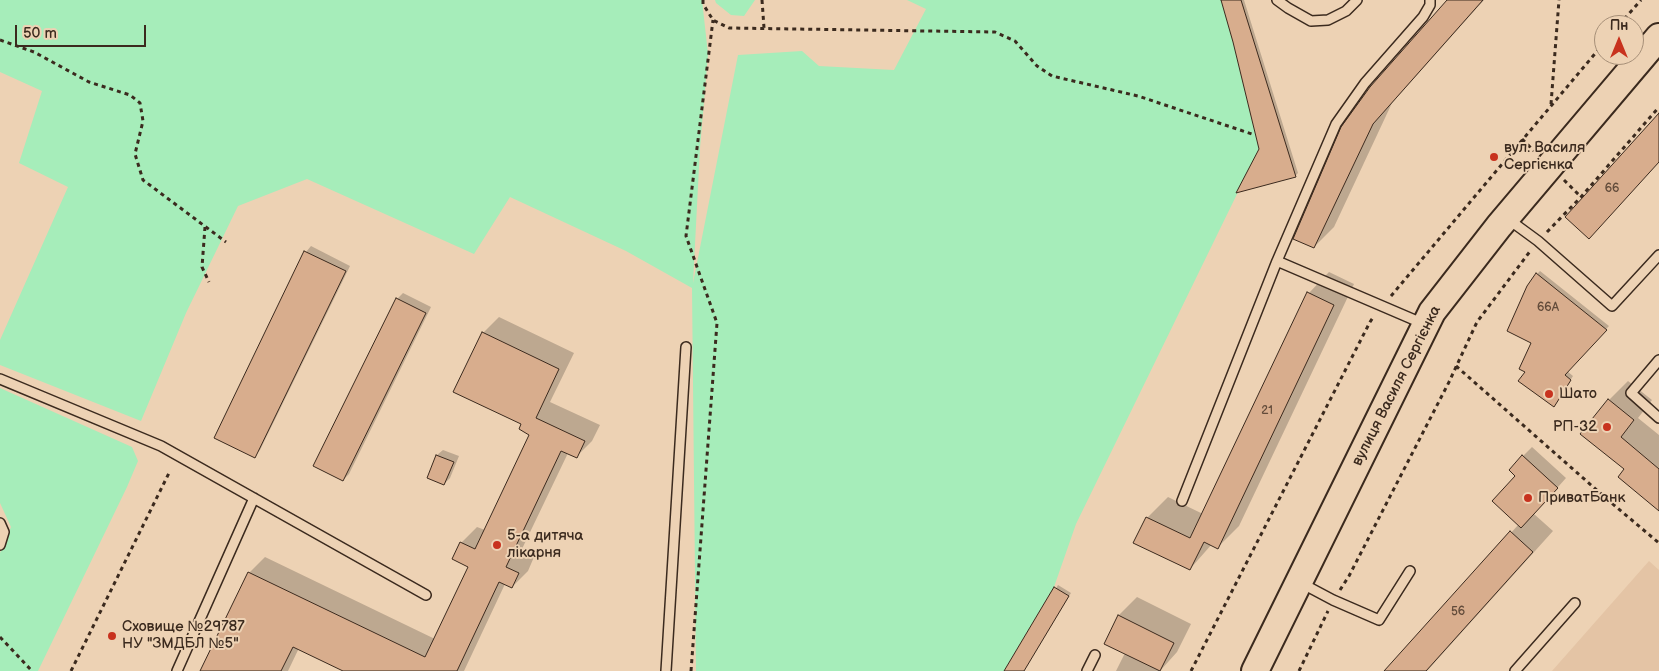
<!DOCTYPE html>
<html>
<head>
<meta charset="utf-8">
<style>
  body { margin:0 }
  #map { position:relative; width:1659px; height:671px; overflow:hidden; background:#edd2b4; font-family:"Balsamiq Sans",sans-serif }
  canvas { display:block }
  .north { position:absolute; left:1594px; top:15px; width:50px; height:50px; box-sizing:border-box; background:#edd2b4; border:1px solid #a68f78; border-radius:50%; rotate:0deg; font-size:14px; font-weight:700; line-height:20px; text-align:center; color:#3b2a1e }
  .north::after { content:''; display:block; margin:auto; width:18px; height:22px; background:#c8321e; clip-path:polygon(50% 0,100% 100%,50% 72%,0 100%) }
  .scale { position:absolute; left:15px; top:25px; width:131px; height:22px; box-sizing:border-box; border:2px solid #3b2a1e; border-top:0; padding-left:6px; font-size:15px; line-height:18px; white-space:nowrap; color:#3b2a1e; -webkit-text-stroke:4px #edd2b4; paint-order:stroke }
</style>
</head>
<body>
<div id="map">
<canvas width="1659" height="671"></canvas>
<div class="north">Пн</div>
<div class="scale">50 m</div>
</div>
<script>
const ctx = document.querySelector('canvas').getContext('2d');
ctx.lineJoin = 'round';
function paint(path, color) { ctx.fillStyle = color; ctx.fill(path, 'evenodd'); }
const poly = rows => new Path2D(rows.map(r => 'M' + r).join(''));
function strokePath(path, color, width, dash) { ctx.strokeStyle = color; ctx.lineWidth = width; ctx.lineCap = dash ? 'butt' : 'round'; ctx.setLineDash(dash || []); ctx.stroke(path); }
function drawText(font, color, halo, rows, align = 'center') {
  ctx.font = font + ' "Balsamiq Sans",sans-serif'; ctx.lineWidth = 4; ctx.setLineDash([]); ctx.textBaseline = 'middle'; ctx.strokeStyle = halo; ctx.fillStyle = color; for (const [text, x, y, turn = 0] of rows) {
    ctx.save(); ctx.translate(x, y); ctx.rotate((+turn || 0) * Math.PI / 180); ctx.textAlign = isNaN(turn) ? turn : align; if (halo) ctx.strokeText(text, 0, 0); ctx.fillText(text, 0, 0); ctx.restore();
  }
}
const built = poly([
  [1649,561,1659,570,1659,671,1552,671]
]);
const green = poly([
  [0,0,702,0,708,54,700,148,693,283,738,55,802,51,819,66,894,70,926,9,907,0,1221,0,1233,42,1259,149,1076,524,1054,587,1004,671,696,671,692,288,626,251,510,197,474,254,307,179,238,206,186,313,141,421,0,365,0,340,68,187,19,163,42,91,0,72],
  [715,0,755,0,744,16,731,15,716,3],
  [0,388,132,447,138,461,127,487,38,671,0,671,0,553,11,527,0,503]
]);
const shadow = poly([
  [1222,0,1244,0,1298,173,1295,176,1260,149,1234,42],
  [1449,0,1484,0,1392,103,1334,227,1314,247,1295,238],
  [1659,115,1659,162,1589,237],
  [311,246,350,266,260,450,254,456,306,252],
  [1540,271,1609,326,1567,371,1573,376,1557,402,1527,372,1532,342,1537,274],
  [1329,272,1354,284,1239,526,1218,547,1212,544,1190,569,1147,518,1168,497,1203,514,1309,293],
  [403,293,431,307,349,474,343,480,397,299],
  [499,317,574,353,550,402,600,425,592,441,576,457,568,453,521,551,534,557,528,571,512,587,505,584,464,671,346,671,299,648,288,671,201,671,249,573,265,557,435,639,469,566,454,559,462,542,477,527,485,530,531,434,523,423,483,333],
  [1628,381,1652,400,1638,418,1659,435,1659,510,1626,469,1609,400],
  [1532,447,1566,478,1534,514,1553,531,1427,671,1386,671,1519,524,1517,476,1523,456],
  [443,450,459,456,450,478,444,484,428,477,437,455],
  [1058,585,1071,593,1024,671,1005,671],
  [1137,597,1191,624,1177,652,1160,671,1116,671,1125,653,1105,643,1119,615]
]);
const building = poly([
  [1221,0,1241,0,1296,177,1236,193,1259,149,1233,42,1221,0],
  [1447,0,1483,0,1373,124,1314,248,1293,239,1341,127,1370,87,1447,0],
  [1659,113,1659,162,1589,239,1565,217,1659,113],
  [304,251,346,271,255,458,214,438,304,251],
  [1536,273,1607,330,1565,375,1571,380,1554,407,1518,381,1525,372,1519,369,1531,343,1507,331,1527,286,1536,273],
  [1307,292,1334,305,1218,549,1204,542,1190,570,1133,543,1146,517,1190,538,1307,292],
  [396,298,426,313,343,481,313,466,396,298],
  [482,332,559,369,536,418,585,441,577,458,561,451,506,567,519,573,512,588,499,582,457,671,343,671,293,647,281,671,200,671,248,572,425,657,468,567,452,559,460,542,475,549,529,435,519,429,521,424,453,392,482,332],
  [1608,399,1634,420,1621,437,1659,469,1659,511,1618,477,1624,469,1580,434,1608,399],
  [436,455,454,462,444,485,427,478,436,455],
  [1522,455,1558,488,1521,528,1492,501,1515,476,1509,470,1522,455],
  [1510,531,1533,552,1426,671,1384,671,1510,531],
  [1054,587,1069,596,1024,671,1004,671,1054,587],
  [1118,615,1174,643,1160,671,1104,644,1118,615]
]);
const path = poly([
  [703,0,703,4,713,20,729,28,995,32,1015,41,1037,66,1052,76,1138,96,1252,134],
  [762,0,764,28],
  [1619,25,1641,0],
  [0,40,34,52,89,82,130,95,140,103,143,121,135,154,143,180,226,242],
  [1551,104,1559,0],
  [1522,139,1534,151],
  [1564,180,1581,197],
  [205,227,202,267,209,282],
  [1547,232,1581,197,1659,107],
  [1391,296,1604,43],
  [1456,366,1608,500,1659,543],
  [1340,590,1349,576,1449,382,1477,322,1531,250],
  [0,637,32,671],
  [71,671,169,473],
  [691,671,717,323,686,236,713,20],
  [1191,671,1370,322,1374,316],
  [1299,671,1328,611]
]);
const service = poly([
  [1277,0,1288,8,1311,21,1328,20,1346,11,1357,0],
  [1508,219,1538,241,1612,306,1659,255],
  [1277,261,1424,324],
  [1659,360,1631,393,1659,418],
  [0,379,161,446,426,595],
  [1182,501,1277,261,1336,124,1365,83,1423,17,1430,5,1430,0],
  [0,523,4,532,0,545],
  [1301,583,1333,600,1379,620,1410,571],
  [177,671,254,498],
  [666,671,686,347],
  [1087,671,1095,655],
  [1515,671,1575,603]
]);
const secondary = poly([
  [1255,671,1432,312,1499,226,1659,37]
]);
const markers = [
  [1494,157,5,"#c8321e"],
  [1549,394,5,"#c8321e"],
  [1607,427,5,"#c8321e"],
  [1528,498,5,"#c8321e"],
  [497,545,5,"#c8321e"],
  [112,636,5,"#c8321e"]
];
const numberNames = [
  ["66",1612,189],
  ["66А",1548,308],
  ["21",1267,411],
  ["56",1458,612]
];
const poiNames = [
  ["вул. Василя",1504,148],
  ["Сергієнка",1504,165],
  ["Шато",1559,394],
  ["РП-32",1597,427,"right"],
  ["ПриватБанк",1538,498],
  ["5-а дитяча",507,536],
  ["лікарня",507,553],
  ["Сховище №29787",122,627],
  ["НУ \"ЗМДБЛ №5\"",122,644]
];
const streetNames = [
  ["вулиця Василя Сергієнка",1397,386,-63]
];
paint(built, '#e4c4a5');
paint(green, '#a6edba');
paint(shadow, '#0003');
paint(building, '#d8ad8d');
strokePath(building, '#3b2a1e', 1);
strokePath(service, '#3b2a1e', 12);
strokePath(secondary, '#3b2a1e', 30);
strokePath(path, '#3b2a1e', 3, [4, 4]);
strokePath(service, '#edd2b4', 9);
strokePath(secondary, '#edd2b4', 26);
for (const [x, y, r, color] of markers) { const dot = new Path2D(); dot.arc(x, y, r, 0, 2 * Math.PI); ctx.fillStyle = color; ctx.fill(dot); strokePath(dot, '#edd2b4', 2); }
drawText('12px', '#624b3a', null, numberNames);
drawText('15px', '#3b2a1e', '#edd2b4', poiNames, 'left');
drawText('15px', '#3b2a1e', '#edd2b4', streetNames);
</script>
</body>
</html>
